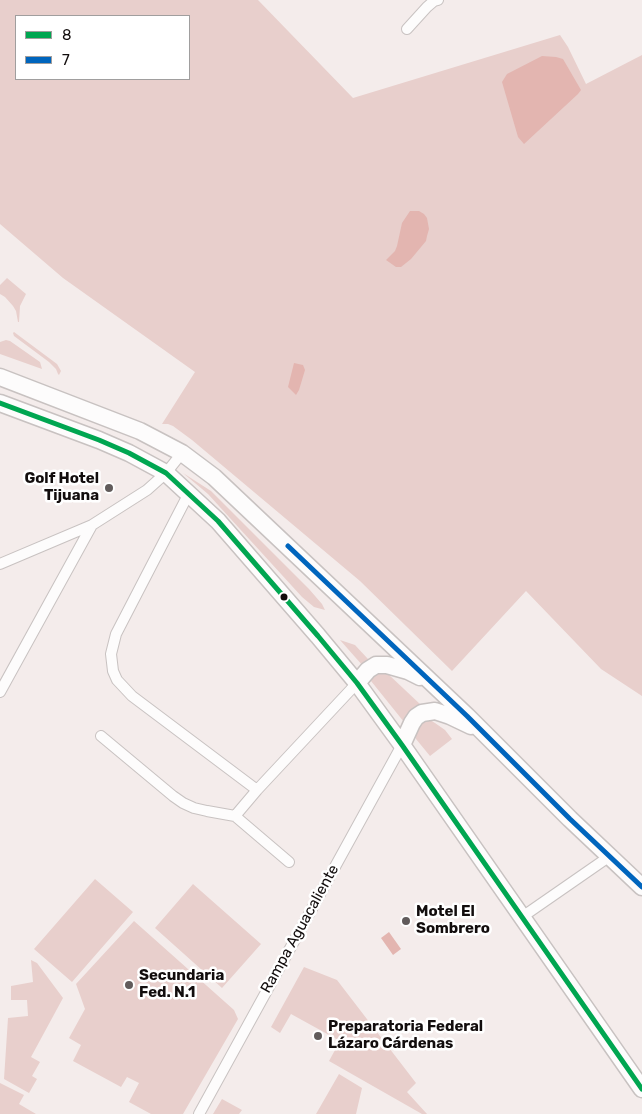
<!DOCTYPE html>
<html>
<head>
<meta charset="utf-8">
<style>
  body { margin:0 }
  #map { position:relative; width:642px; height:1114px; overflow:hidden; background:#f4eceb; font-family:Rubik,sans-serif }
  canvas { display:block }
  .legend { position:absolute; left:15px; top:15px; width:175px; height:65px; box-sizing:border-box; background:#fff; border:1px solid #a09e9e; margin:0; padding:6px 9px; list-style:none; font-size:15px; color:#120d0d }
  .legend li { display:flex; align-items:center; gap:10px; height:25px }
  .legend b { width:25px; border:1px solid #a09e9e }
</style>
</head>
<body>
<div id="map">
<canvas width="642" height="1114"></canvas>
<ul class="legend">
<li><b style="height:6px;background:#00a651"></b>8</li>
<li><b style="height:6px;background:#0065bd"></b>7</li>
</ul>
</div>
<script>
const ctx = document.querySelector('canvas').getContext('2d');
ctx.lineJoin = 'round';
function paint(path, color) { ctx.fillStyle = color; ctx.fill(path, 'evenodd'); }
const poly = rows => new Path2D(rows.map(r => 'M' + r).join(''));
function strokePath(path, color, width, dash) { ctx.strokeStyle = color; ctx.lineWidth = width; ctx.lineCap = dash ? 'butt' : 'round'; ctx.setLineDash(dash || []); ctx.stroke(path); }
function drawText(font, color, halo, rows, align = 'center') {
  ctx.font = font + ' Rubik,sans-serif'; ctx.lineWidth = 5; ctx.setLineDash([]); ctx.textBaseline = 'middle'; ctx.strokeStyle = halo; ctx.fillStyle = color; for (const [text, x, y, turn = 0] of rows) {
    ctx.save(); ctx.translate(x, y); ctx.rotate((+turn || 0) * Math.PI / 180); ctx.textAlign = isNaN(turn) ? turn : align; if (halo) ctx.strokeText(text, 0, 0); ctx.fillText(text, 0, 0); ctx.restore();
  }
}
const green = poly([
  [0,0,258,0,353,98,560,35,568,47,586,84,642,55,642,696,601,669,526,591,452,671,360,581,192,440,173,426,168,424,162,424,195,372,63,278,0,224],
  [16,16,189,16,189,79,16,79],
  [7,278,26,294,20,306,19,322,18,322,16,311,13,306,5,297,0,294,0,285],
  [14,332,57,364,61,371,59,375,58,374,56,369,49,362,14,336,13,333],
  [6,340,10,341,40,362,42,369,0,354,0,342],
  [183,473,211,491,309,589,322,604,325,610,314,607,302,597,208,494],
  [340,640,355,645,368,659,363,666],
  [378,673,387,673,421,705,414,708,407,715,404,722,371,681,373,677],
  [424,720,430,720,435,723,445,730,452,739,430,756,416,739,415,732,419,725],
  [95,879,133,912,72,982,34,949],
  [193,884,261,944,222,988,155,928],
  [134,921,234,1010,238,1019,183,1114,151,1114,129,1102,139,1083,127,1077,121,1087,73,1061,81,1045,69,1038,85,1009,76,984],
  [31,960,37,963,63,998,31,1057,40,1062,32,1076,37,1079,29,1093,4,1079,8,1018,28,1016,27,1000,11,1000,11,986,33,982],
  [304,967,337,980,416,1083,407,1092,427,1114,422,1114,329,1061,340,1041,291,1014,280,1033,271,1027],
  [339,1074,362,1088,356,1114,316,1114],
  [0,1083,24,1095,19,1104,36,1114,0,1114],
  [222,1099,242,1110,239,1114,213,1114]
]);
const water = poly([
  [542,56,556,57,563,59,581,90,578,94,524,144,518,137,502,82,507,74],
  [410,211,419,211,424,214,427,218,429,229,427,236,426,241,411,259,401,267,396,267,386,260,395,251,397,246,402,223],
  [294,363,303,365,305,370,299,390,296,395,288,387],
  [389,932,401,949,393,955,381,938]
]);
const street = poly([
  [407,29,427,7,434,1,438,0],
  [189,493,116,634,111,654,113,671,117,680,132,696,257,790],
  [0,564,92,525,147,490,166,473,182,453],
  [0,692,92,525],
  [101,736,173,796,183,803,194,808,207,811,235,816,289,862],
  [235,816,257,790,357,683],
  [522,917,610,856],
  [199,1114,402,745]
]);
const primary = poly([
  [0,377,140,431,182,453,214,477,467,716,570,819,642,887],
  [0,403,99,440,129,453,166,473,218,521,318,636,357,683,402,745,642,1089],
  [357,683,368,670,376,665,387,665,408,671,420,677],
  [402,745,412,723,416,717,422,713,435,711,450,716,471,726]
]);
const bus1 = poly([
  [0,403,99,440,129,453,166,473,218,521,318,636,357,683,402,745,642,1089]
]);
const bus2 = poly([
  [288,546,467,716,570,819,642,887]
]);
const markers = [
  [109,488,5,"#615b5b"],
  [284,597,4.5,"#120d0d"],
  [406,921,5,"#615b5b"],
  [129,985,5,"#615b5b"],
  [318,1036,5,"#615b5b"]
];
const poiNames = [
  ["Golf Hotel",99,479,"right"],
  ["Tijuana",99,496,"right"],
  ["Motel El",416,912],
  ["Sombrero",416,929],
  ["Secundaria",139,976],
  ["Fed. N.1",139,993],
  ["Preparatoria Federal",328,1027],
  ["Lázaro Cárdenas",328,1044]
];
const streetNames = [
  ["Rampa Aguacaliente",300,929,-61]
];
paint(green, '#e8cfcc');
paint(water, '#e3b5b0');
strokePath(street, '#c8c2c1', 12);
strokePath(primary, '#c8c2c1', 19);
strokePath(street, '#fdfcfc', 10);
strokePath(primary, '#fdfcfc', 16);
strokePath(bus1, '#00a651', 5);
strokePath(bus2, '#0065bd', 5);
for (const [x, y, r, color] of markers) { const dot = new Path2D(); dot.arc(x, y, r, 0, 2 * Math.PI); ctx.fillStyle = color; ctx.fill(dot); strokePath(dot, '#fff', 2); }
drawText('bold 15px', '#120d0d', '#fff', poiNames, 'left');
drawText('15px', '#120d0d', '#fff', streetNames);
</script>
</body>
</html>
